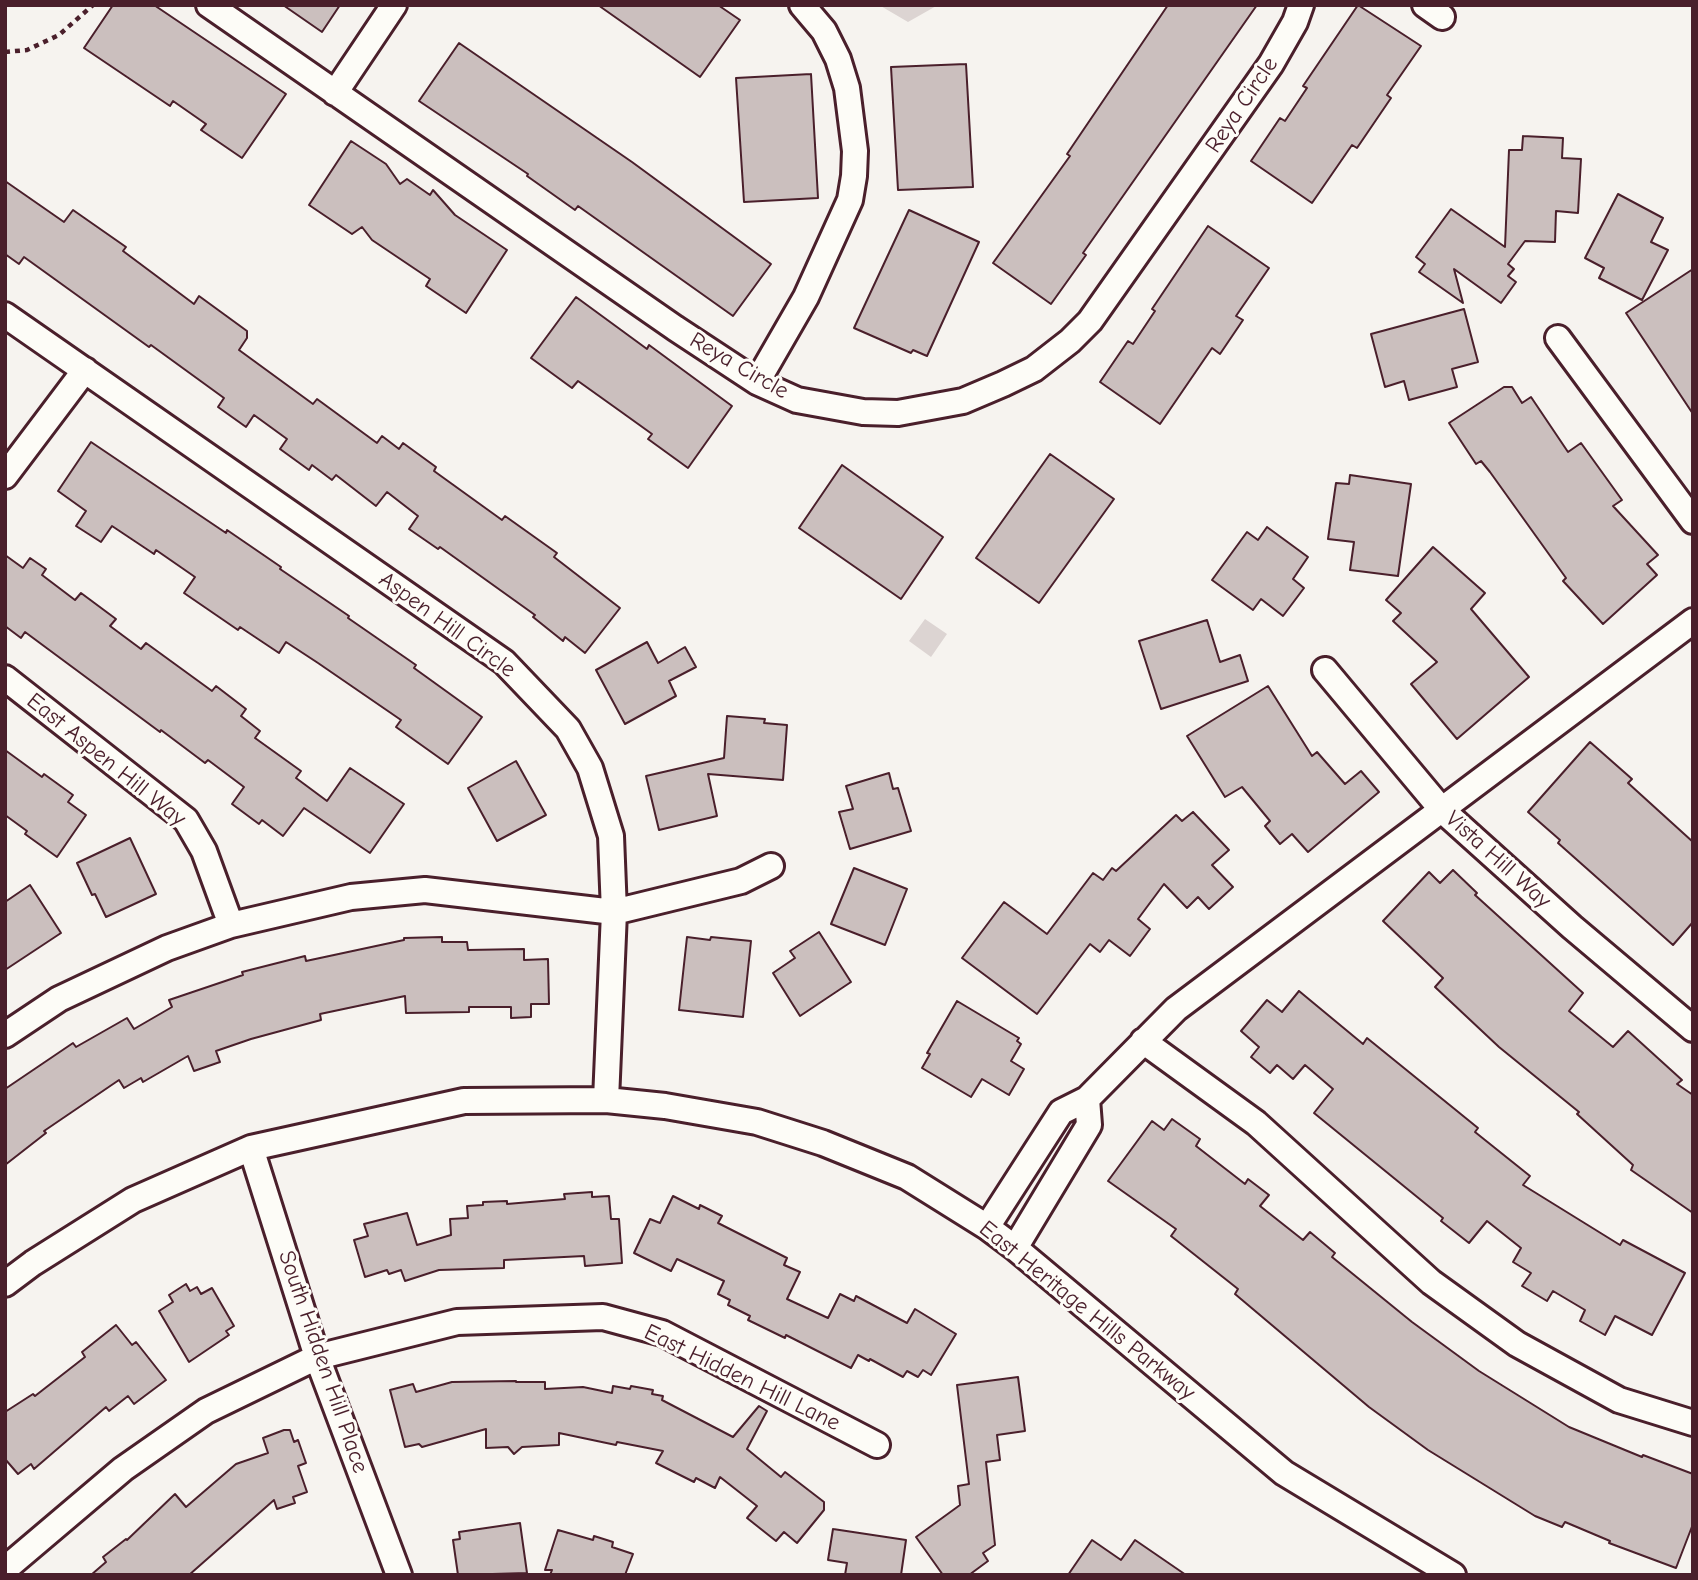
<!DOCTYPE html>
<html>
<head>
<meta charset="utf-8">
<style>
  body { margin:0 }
  #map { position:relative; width:1698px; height:1580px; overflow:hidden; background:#f6f3ef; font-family:"Comic Neue",sans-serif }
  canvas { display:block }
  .frame { position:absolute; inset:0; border:7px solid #4a1f2b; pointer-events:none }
</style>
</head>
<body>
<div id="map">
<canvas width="1698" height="1580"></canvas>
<div class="frame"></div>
</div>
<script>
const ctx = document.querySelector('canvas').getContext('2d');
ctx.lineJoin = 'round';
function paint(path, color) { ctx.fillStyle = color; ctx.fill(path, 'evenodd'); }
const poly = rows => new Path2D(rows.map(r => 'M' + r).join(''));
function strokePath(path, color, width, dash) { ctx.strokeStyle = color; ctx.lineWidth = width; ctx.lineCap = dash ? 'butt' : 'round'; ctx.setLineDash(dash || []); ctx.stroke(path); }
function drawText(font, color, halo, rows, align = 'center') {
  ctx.font = font + ' "Comic Neue",sans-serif'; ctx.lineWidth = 6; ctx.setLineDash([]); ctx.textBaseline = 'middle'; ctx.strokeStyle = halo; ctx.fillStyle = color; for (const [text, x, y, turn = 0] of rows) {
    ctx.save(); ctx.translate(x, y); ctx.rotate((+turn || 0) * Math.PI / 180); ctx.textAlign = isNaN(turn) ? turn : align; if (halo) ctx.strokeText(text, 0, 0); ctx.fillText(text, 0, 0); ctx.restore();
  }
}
const green = poly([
  [879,5,938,5,908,22],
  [925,619,947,634,931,657,909,641]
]);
const building = poly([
  [113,5,154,5,286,94,242,158,201,130,206,124,173,101,170,106,84,48,113,5],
  [283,5,340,5,322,32,283,5],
  [598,5,718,5,740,20,700,77,598,5],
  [1168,5,1257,5,1083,253,1086,255,1051,304,993,263,1070,156,1067,154,1168,5],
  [1358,5,1421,46,1387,95,1391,98,1357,148,1352,145,1312,203,1251,161,1280,118,1285,121,1307,88,1303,86,1358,5],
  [459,43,632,162,771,264,733,316,578,206,575,210,527,176,528,174,419,101,459,43],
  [966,64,973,187,898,190,891,67,966,64],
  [811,74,818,198,744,202,736,78,811,74],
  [1523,136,1563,138,1562,158,1581,159,1578,213,1556,211,1555,242,1525,241,1508,264,1514,269,1508,276,1516,282,1501,303,1454,269,1463,303,1419,272,1425,264,1416,257,1451,209,1505,247,1509,150,1522,150,1523,136],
  [351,141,386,164,400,184,407,179,430,195,433,190,455,215,507,250,466,313,426,286,430,279,372,240,362,227,352,234,309,205,351,141],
  [5,181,64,222,73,210,126,247,123,251,194,304,199,296,247,331,247,338,239,350,313,404,317,399,377,443,382,436,399,449,403,443,436,467,434,471,502,520,505,516,557,553,554,557,620,608,585,653,565,637,563,641,533,617,535,615,440,547,438,549,409,529,418,516,387,492,376,506,336,475,332,480,312,465,309,470,280,449,287,439,254,415,246,427,218,407,224,398,151,345,149,347,24,257,19,264,5,254,5,181],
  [1618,194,1663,218,1651,242,1668,250,1642,300,1599,278,1604,268,1585,258,1618,194],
  [909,210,979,242,927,356,913,350,911,353,854,328,909,210],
  [1208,226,1269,268,1236,316,1243,320,1220,354,1212,348,1160,424,1100,382,1128,341,1133,344,1155,311,1152,309,1208,226],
  [1693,269,1693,414,1626,313,1693,269],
  [576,297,647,349,649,345,732,406,688,468,648,439,652,434,620,411,578,381,572,388,531,358,576,297],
  [1464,309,1478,362,1452,369,1457,387,1409,400,1404,381,1385,387,1371,334,1464,309],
  [1504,387,1512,387,1522,403,1531,397,1568,452,1581,443,1622,500,1613,506,1658,555,1647,564,1657,575,1603,624,1563,581,1566,578,1490,472,1481,461,1476,464,1449,423,1504,387],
  [91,442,226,533,227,530,281,567,280,569,349,616,348,618,416,665,414,668,482,717,448,764,396,727,401,720,318,663,286,642,279,653,240,627,238,630,184,593,195,577,156,550,154,554,112,526,101,542,76,526,86,511,58,491,91,442],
  [1050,454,1114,499,1039,603,976,558,1050,454],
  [842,465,943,537,901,599,799,528,842,465],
  [1350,475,1411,484,1398,576,1350,570,1354,542,1328,539,1336,483,1349,484,1350,475],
  [1267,527,1308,557,1293,579,1304,588,1283,616,1261,599,1253,610,1212,580,1247,532,1258,540,1267,527],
  [1433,547,1485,593,1471,609,1529,677,1457,739,1411,684,1437,662,1393,621,1401,613,1386,600,1433,547],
  [5,555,23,568,30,558,46,569,42,575,75,600,81,593,116,619,110,626,141,649,146,643,212,691,216,686,246,709,241,716,260,731,255,738,301,771,296,778,327,801,350,768,404,804,370,853,304,808,283,836,262,820,259,824,232,804,244,787,208,760,205,763,161,730,160,732,25,632,21,638,5,626,5,555],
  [1207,620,1220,662,1240,655,1248,681,1161,709,1139,641,1207,620],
  [647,642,658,663,685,647,696,667,669,681,676,696,625,724,596,670,647,642],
  [1268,686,1312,756,1317,752,1345,784,1361,771,1379,792,1308,852,1292,834,1280,844,1265,826,1270,821,1242,787,1225,797,1187,736,1268,686],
  [727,716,765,719,764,723,787,725,783,780,708,774,717,816,659,830,646,776,724,758,727,716],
  [1590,742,1632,779,1628,783,1693,842,1693,922,1673,945,1558,843,1560,840,1528,812,1590,742],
  [5,750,42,777,44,774,73,795,68,802,86,815,57,857,25,834,27,831,5,815,5,750],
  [516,761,546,815,497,841,468,788,516,761],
  [889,773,893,789,898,788,911,831,850,849,839,812,853,809,846,786,889,773],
  [1193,812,1229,850,1212,865,1233,887,1209,909,1198,897,1187,908,1164,884,1138,919,1150,929,1130,956,1109,940,1100,952,1090,944,1037,1014,962,958,1004,902,1047,934,1093,873,1103,880,1112,868,1116,871,1176,815,1182,821,1193,812],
  [130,838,156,894,106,917,95,894,92,895,77,863,130,838],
  [854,868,907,889,885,945,831,924,854,868],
  [1453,870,1477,893,1475,895,1583,993,1569,1011,1613,1047,1628,1031,1682,1080,1677,1084,1693,1095,1693,1213,1631,1170,1633,1165,1577,1114,1579,1112,1499,1047,1435,987,1443,978,1383,921,1429,872,1440,883,1453,870],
  [30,885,61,933,5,970,5,902,30,885],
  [819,932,851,982,800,1016,773,973,795,958,790,951,819,932],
  [442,937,442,942,467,942,468,950,524,949,524,960,548,959,549,1004,531,1004,531,1017,511,1018,511,1007,469,1007,469,1012,406,1013,405,996,320,1014,321,1020,251,1039,216,1051,220,1062,194,1071,188,1056,143,1082,141,1078,124,1088,119,1080,44,1131,46,1133,5,1165,5,1089,73,1043,76,1047,127,1018,134,1029,172,1007,169,1000,243,975,242,972,305,956,306,961,404,940,404,938,442,937],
  [687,937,710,940,711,937,751,941,743,1017,679,1010,687,937],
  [1299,991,1363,1044,1367,1038,1478,1128,1475,1132,1530,1176,1523,1185,1620,1245,1623,1240,1685,1273,1652,1335,1615,1316,1605,1335,1580,1321,1585,1310,1553,1291,1547,1301,1522,1286,1531,1273,1513,1262,1521,1248,1487,1221,1469,1243,1441,1221,1443,1218,1314,1113,1333,1089,1305,1065,1293,1079,1277,1065,1270,1073,1251,1057,1259,1047,1241,1031,1267,1000,1282,1012,1299,991],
  [957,1001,1019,1038,1017,1041,1021,1044,1011,1061,1024,1069,1009,1095,982,1079,971,1097,922,1068,930,1054,927,1053,957,1001],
  [1172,1119,1200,1139,1196,1146,1245,1184,1248,1179,1269,1195,1260,1206,1303,1240,1310,1232,1335,1253,1332,1257,1412,1322,1479,1371,1569,1427,1642,1457,1643,1455,1693,1474,1693,1524,1676,1568,1609,1543,1610,1541,1565,1522,1562,1527,1535,1516,1428,1450,1369,1407,1235,1294,1238,1289,1171,1236,1176,1229,1108,1181,1152,1121,1164,1130,1172,1119],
  [592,1192,592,1197,609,1196,611,1219,619,1219,622,1263,585,1266,584,1256,504,1260,504,1268,439,1270,405,1281,401,1270,389,1274,387,1270,365,1277,354,1240,368,1236,364,1224,407,1213,417,1245,451,1235,450,1219,468,1218,467,1206,483,1205,483,1202,507,1201,507,1204,565,1199,564,1194,592,1192],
  [673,1196,699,1209,700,1205,722,1216,718,1223,787,1258,784,1265,800,1272,787,1299,828,1318,840,1294,854,1301,856,1296,907,1323,915,1309,956,1334,931,1375,923,1370,918,1377,907,1371,903,1377,870,1359,869,1361,858,1355,851,1368,786,1335,785,1338,748,1320,750,1316,728,1305,730,1300,718,1294,724,1281,677,1259,671,1271,634,1253,650,1219,660,1223,673,1196],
  [186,1284,190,1291,197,1287,201,1294,212,1288,234,1326,226,1331,229,1335,189,1362,159,1311,173,1302,169,1295,186,1284],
  [116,1325,132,1345,136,1342,166,1380,134,1404,128,1396,109,1411,106,1407,34,1469,31,1464,18,1474,5,1459,5,1412,33,1394,35,1396,85,1357,82,1352,116,1325],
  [1018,1377,1025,1431,997,1435,1000,1460,986,1462,995,1545,983,1553,988,1561,969,1575,943,1575,916,1537,960,1505,958,1486,969,1484,957,1385,1018,1377],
  [516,1381,516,1382,545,1382,545,1389,583,1387,612,1393,613,1386,630,1389,631,1386,653,1390,652,1394,663,1396,662,1400,733,1437,759,1406,767,1411,747,1449,781,1477,785,1472,824,1502,824,1510,797,1543,784,1532,776,1541,747,1518,757,1506,720,1477,715,1488,696,1478,694,1482,656,1463,663,1451,617,1442,616,1445,559,1433,559,1445,522,1447,514,1454,508,1447,486,1448,486,1429,422,1447,419,1444,405,1447,390,1390,413,1384,416,1392,452,1382,516,1381],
  [284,1430,290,1430,294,1442,298,1440,306,1463,298,1466,307,1492,293,1497,295,1503,277,1509,274,1500,189,1575,91,1575,106,1562,103,1557,126,1539,127,1540,175,1494,186,1507,236,1464,268,1453,263,1438,284,1430],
  [520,1523,527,1573,458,1575,453,1540,460,1539,459,1532,520,1523],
  [833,1529,906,1540,901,1575,845,1575,847,1563,828,1560,833,1529],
  [558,1530,593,1540,594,1536,613,1542,612,1547,633,1554,625,1575,550,1575,552,1570,545,1570,558,1530],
  [1092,1540,1121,1560,1135,1540,1186,1575,1068,1575,1092,1540]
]);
const path = poly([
  [5,52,27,50,59,35,93,5]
]);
const minor = poly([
  [209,5,675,328,757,382,797,400,863,412,898,413,963,401,1003,384,1034,369,1070,341,1090,321,1271,64,1295,22,1301,5],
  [1425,5,1442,17],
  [335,93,394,5],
  [5,315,504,662,568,729,590,768,611,836,614,912,606,1100],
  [1558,338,1693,521],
  [757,382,806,297,850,200,854,176,855,151,847,88,838,59,824,31,802,5],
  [5,476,85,370],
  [1325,670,1442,810,1572,927,1693,1029],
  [5,678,186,820,204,851,231,925],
  [5,1035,59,999,167,948,231,925,351,897,425,890,614,912,741,881,771,866],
  [1143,1041,1256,1123,1431,1282,1517,1344,1619,1400,1693,1423],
  [251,1148,317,1357,399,1575],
  [987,1227,1061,1112,1087,1099,1176,1009,1693,621],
  [1015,1248,1089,1125,1087,1099],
  [5,1284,33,1263,133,1200,251,1148,464,1101,606,1100,665,1106,757,1122,823,1143,907,1177,987,1227,1015,1248,1284,1473,1453,1575],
  [5,1569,123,1469,206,1411,317,1357,457,1322,603,1317,662,1333,877,1445]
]);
const streetNames = [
  ["Reya Circle",1242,105,-56],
  ["Reya Circle",739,366,30],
  ["Aspen Hill Circle",447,625,36],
  ["East Aspen Hill Way",106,760,39],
  ["Vista Hill Way",1498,860,42],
  ["East Heritage Hills Parkway",1087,1311,39],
  ["South Hidden Hill Place",323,1362,71],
  ["East Hidden Hill Lane",742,1378,26]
];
paint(green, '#dcd4d2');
paint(building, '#cbbfbe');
strokePath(building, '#4a1f2b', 2);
strokePath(minor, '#4a1f2b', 30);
strokePath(path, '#4a1f2b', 4.5, [5, 5]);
strokePath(minor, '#fdfcf7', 24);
drawText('23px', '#4a1f2b', '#fdfcf7', streetNames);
</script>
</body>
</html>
